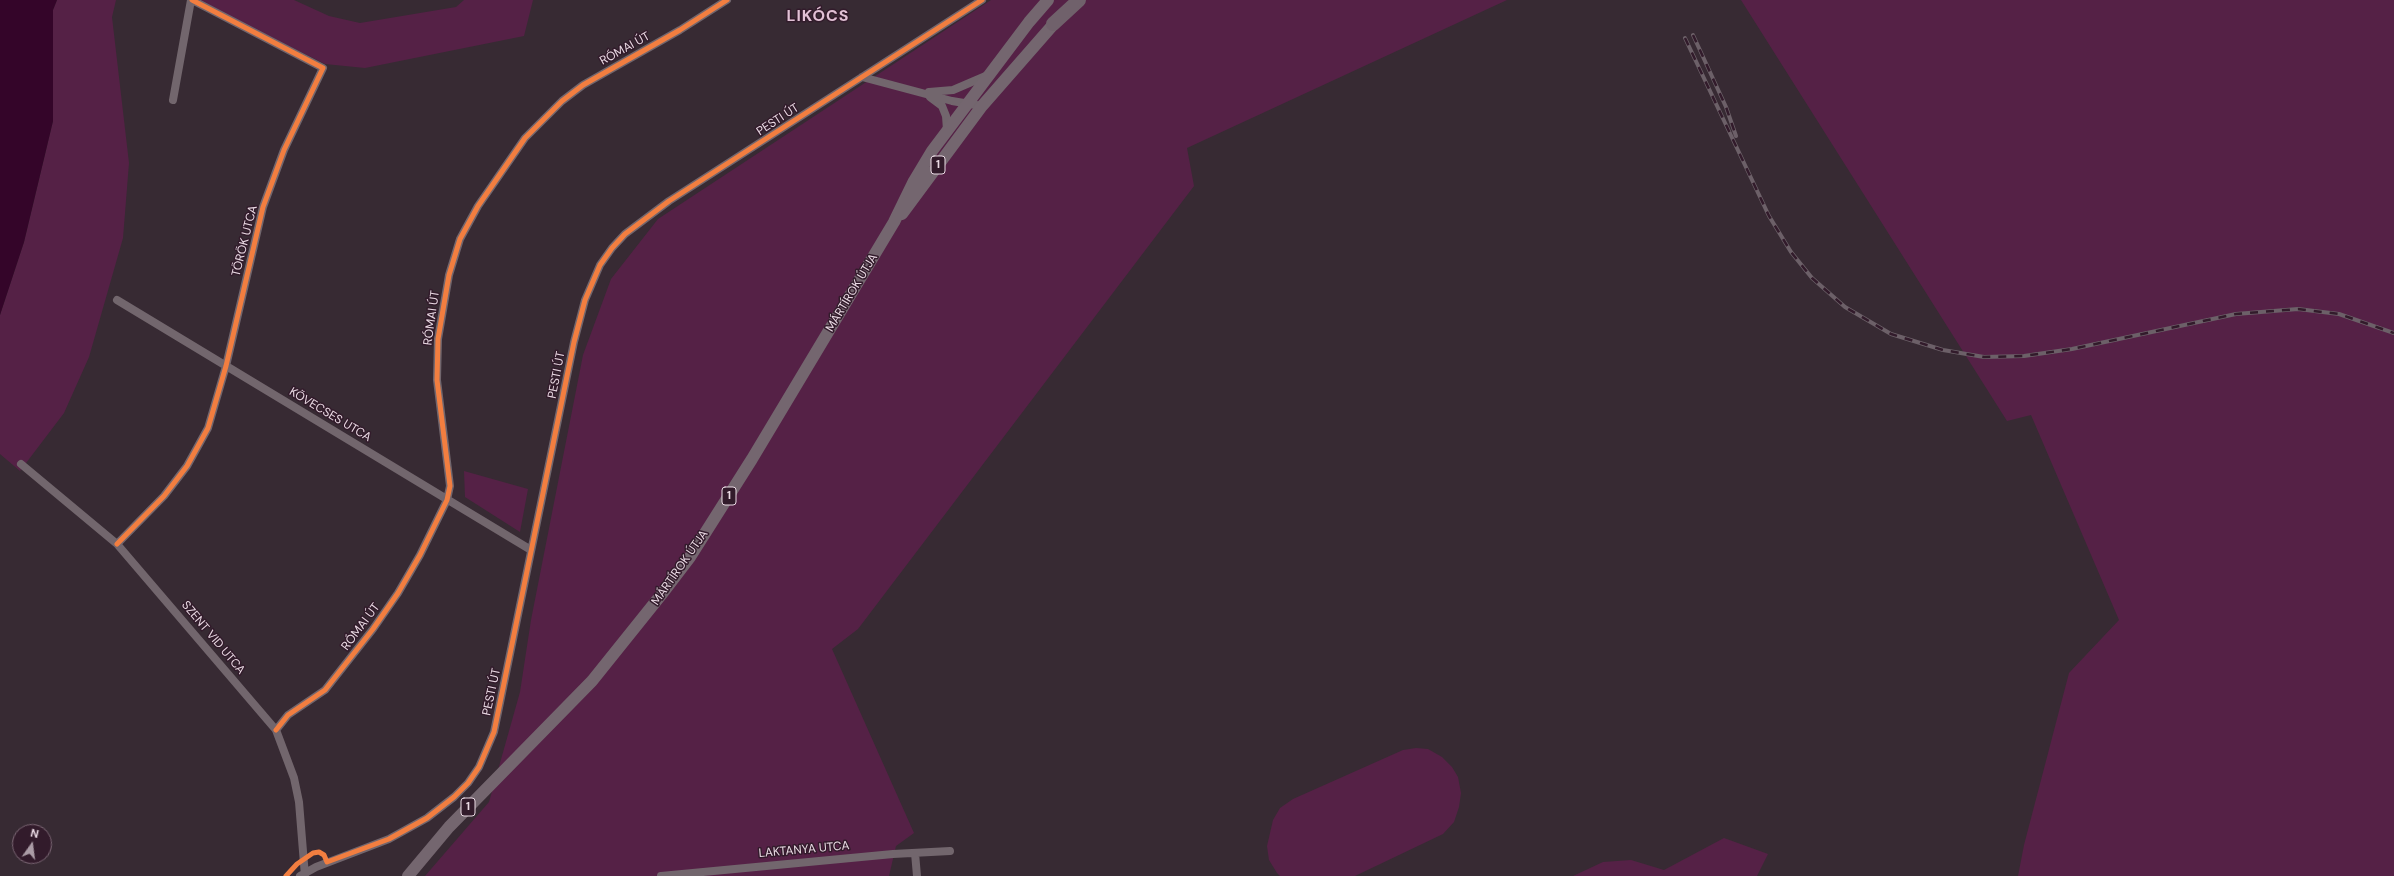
<!DOCTYPE html>
<html>
<head>
<meta charset="utf-8">
<style>
  body { margin:0 }
  #map { position:relative; width:2394px; height:876px; overflow:hidden; background:#372a33; font-family:"DM Sans",sans-serif }
  canvas { display:block }
  .north { position:absolute; left:12px; top:824px; width:40px; height:40px; box-sizing:border-box; background:#321b2b; border:1px solid #7c6775; border-radius:50%; rotate:14deg; font-size:11px; font-weight:700; line-height:16px; text-align:center; color:#eadae4 }
  .north::after { content:''; display:block; margin:auto; width:14px; height:18px; background:#ab9ca6; clip-path:polygon(50% 0,100% 100%,50% 72%,0 100%) }
</style>
</head>
<body>
<div id="map">
<canvas width="2394" height="876"></canvas>
<div class="north">N</div>
</div>
<script>
const ctx = document.querySelector('canvas').getContext('2d');
ctx.lineJoin = 'round';
function paint(path, color) { ctx.fillStyle = color; ctx.fill(path, 'evenodd'); }
const poly = rows => new Path2D(rows.map(r => 'M' + r).join(''));
function strokePath(path, color, width, dash) { ctx.strokeStyle = color; ctx.lineWidth = width; ctx.lineCap = dash ? 'butt' : 'round'; ctx.setLineDash(dash || []); ctx.stroke(path); }
function drawText(font, color, halo, rows, align = 'center') {
  ctx.font = font + ' "DM Sans",sans-serif'; ctx.lineWidth = 3; ctx.setLineDash([]); ctx.textBaseline = 'middle'; ctx.strokeStyle = halo; ctx.fillStyle = color; for (const [text, x, y, turn = 0] of rows) {
    ctx.save(); ctx.translate(x, y); ctx.rotate((+turn || 0) * Math.PI / 180); ctx.textAlign = isNaN(turn) ? turn : align; if (halo) ctx.strokeText(text, 0, 0); ctx.fillText(text, 0, 0); ctx.restore();
  }
}
const green = poly([
  [57,0,116,0,112,17,129,163,123,238,89,357,64,413,20,471,0,454,0,315,24,242,53,121,53,10],
  [196,0,294,0,329,16,360,23,456,7,464,0,533,0,524,36,365,68,325,64],
  [991,0,1507,0,1187,148,1194,186,858,629,832,649,914,833,896,846,889,876,425,876,489,802,520,692,531,620,583,355,611,279,658,219],
  [1741,0,2394,0,2394,876,2018,876,2024,845,2069,673,2119,620,2031,415,2007,421],
  [464,471,528,489,520,532,465,497],
  [1416,748,1428,749,1442,757,1452,767,1458,777,1461,793,1459,807,1454,822,1443,834,1355,876,1280,876,1277,873,1269,860,1267,846,1273,820,1280,808,1293,799,1403,750],
  [1724,838,1768,854,1757,876,1573,876,1603,862,1631,860,1664,870]
]);
const water = poly([
  [0,0,57,0,53,10,53,121,24,242,0,315]
]);
const street = poly([
  [862,77,952,101,982,106],
  [929,92,953,90,988,75],
  [930,97,942,106,946,116,947,130],
  [173,100,191,0],
  [117,300,531,550],
  [21,464,117,544,276,730,294,778,299,802,305,876],
  [117,544,164,496,187,466,208,428,226,366,263,207,284,150,323,68,192,0],
  [276,730,288,715,325,690,373,629,398,593,420,555,447,500,450,486,437,380,438,339,449,275,460,239,478,206,525,138,562,101,583,85,680,30,727,0],
  [915,853,917,876],
  [300,876,316,867,389,839,427,818,454,797,468,783,479,767,494,732,574,342,585,300,600,265,612,248,625,234,669,201,982,0],
  [661,876,893,854,950,851]
]);
const primary = poly([
  [902,214,982,106,1059,18],
  [408,876,449,827,592,681,661,595,690,557,752,459,894,222,914,181,932,151,1029,22,1048,0]
]);
const highway = poly([
  [1053,24,1079,0]
]);
const rail = poly([
  [1693,35,1726,107,1736,136],
  [1685,38,1769,216,1791,252,1812,278,1845,307,1891,334,1943,350,1984,357,2024,356,2072,349,2236,314,2298,309,2339,314,2394,333]
]);
const cycleway = poly([
  [117,544,164,496,187,466,208,428,226,366,263,207,284,150,323,68,192,0],
  [276,730,288,715,325,690,373,629,398,593,420,555,447,500,450,486,437,380,438,339,449,275,460,239,478,206,525,138,562,101,583,85,680,30,727,0],
  [286,876,297,864,313,853,319,852,324,855,327,862,389,839,427,818,454,797,468,783,479,767,494,732,574,342,585,300,600,265,612,248,625,234,669,201,982,0]
]);
const shields = [
  [938,165,14],
  [729,496,14],
  [468,807,14]
];
const shieldNames = [
  ["1",938,165],
  ["1",729,496],
  ["1",468,807]
];
const streetNames = [
  ["RÓMAI ÚT",625,49,-29],
  ["PESTI ÚT",778,120,-33],
  ["TÖRÖK UTCA",245,241,-76],
  ["MÁRTÍROK ÚTJA",852,293,-59],
  ["RÓMAI ÚT",432,318,-82],
  ["PESTI ÚT",557,375,-79],
  ["KÖVECSES UTCA",330,415,31],
  ["MÁRTÍROK ÚTJA",680,568,-55],
  ["RÓMAI ÚT",361,627,-53],
  ["SZENT VID UTCA",213,638,50],
  ["PESTI ÚT",492,692,-78],
  ["LAKTANYA UTCA",804,850,-5]
];
const districtNames = [
  ["LIKÓCS",818,17]
];
paint(green, '#552146');
paint(water, '#340529');
strokePath(street, '#72666d', 8);
strokePath(primary, '#74666f', 12);
strokePath(highway, '#70616b', 14);
strokePath(rail, '#6c6068', 4);
strokePath(rail, '#321b2b', 2.5, [8]);
strokePath(cycleway, '#f27e40', 5);
for (const [x, y, w] of shields) { const box = new Path2D(); box.roundRect(x - w / 2, y - 9, w, 18, 3); ctx.fillStyle = '#321b2b'; ctx.fill(box); strokePath(box, '#eadae4', 1); }
drawText('bold 11px', '#eadae4', null, shieldNames);
drawText('12px', '#eadae4', '#321b2b', streetNames);
ctx.letterSpacing = '1px';
drawText('bold 16px', '#e1c1d5', '#321b2b', districtNames);
ctx.letterSpacing = '0px';
</script>
</body>
</html>
